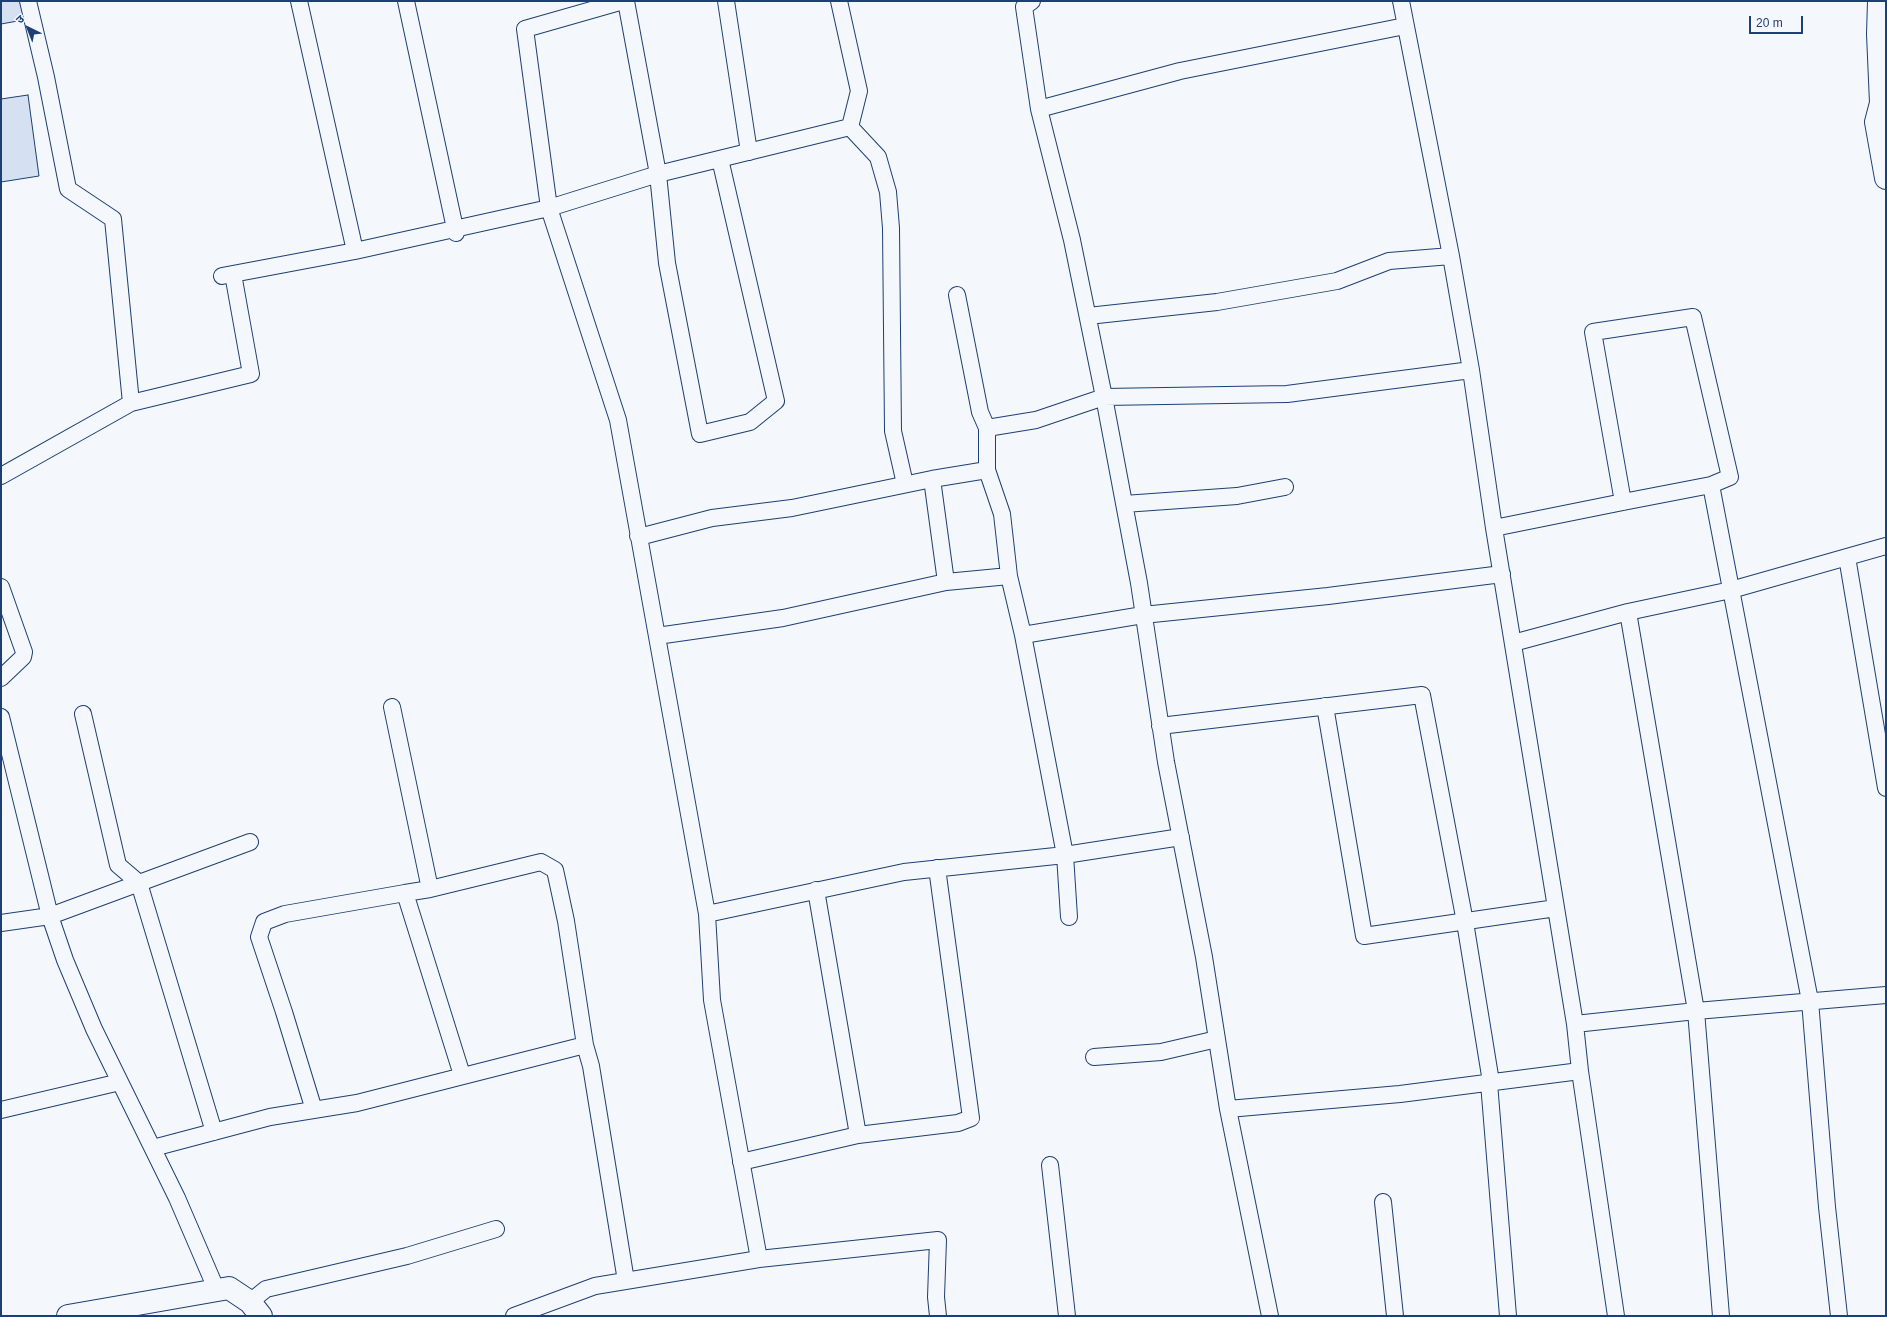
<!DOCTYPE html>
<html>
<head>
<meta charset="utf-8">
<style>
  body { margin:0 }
  #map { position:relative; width:1887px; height:1317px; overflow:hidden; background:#f4f7fb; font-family:Helvetica,"Noto Sans Devanagari",sans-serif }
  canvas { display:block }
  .frame { position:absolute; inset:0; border:2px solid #1d3f73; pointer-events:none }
  .north { position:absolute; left:8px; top:8px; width:40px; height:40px; -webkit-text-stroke:3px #f4f7fb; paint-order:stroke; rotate:317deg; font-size:11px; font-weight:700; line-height:16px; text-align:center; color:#1d3f73 }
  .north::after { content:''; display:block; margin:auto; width:14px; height:18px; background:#1d3f73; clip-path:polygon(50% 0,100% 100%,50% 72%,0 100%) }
  .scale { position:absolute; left:1749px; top:16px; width:54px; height:18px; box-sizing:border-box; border:2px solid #1d3f73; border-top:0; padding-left:5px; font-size:12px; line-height:14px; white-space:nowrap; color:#1d3f73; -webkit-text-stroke:3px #f4f7fb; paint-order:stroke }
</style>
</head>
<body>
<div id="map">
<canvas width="1887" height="1317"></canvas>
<div class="frame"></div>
<div class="north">उ</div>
<div class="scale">20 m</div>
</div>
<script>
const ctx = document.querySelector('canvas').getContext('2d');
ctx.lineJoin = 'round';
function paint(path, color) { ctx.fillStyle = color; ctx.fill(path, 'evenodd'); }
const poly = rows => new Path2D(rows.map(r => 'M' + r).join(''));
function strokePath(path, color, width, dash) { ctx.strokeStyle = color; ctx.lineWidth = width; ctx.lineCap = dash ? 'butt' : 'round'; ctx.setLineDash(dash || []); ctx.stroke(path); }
const building = poly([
  [1,1,26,1,29,19,1,24,1,1],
  [28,95,39,176,1,182,1,99,28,95]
]);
const street = poly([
  [299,1,355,251],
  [406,1,456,233],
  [623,1,525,29,549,208,618,420,707,914],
  [626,1,658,174,667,263,700,434,750,422,776,401,720,159],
  [726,1,749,152],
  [839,1,859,91,850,127],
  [1032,1,1024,7,1039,109,1072,240,1104,397,1139,583,1166,762,1204,957,1228,1109,1400,1094,1580,1071,1575,1024,1696,1011,1886,995],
  [1401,1,1451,256,1471,370,1494,528],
  [1039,109,1180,71,1405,26],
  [850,127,878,157,888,192,891,228,893,431,905,484],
  [222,276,355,251,549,208,658,174,850,127],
  [957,295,980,412,987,428,987,470,1002,514,1009,576,1023,635,1065,855,1069,917],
  [1088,316,1217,302,1337,281,1389,261,1451,256],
  [131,403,251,374,233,274],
  [987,428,1036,420,1104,397,1287,394,1471,370],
  [1,476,131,403,113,219,68,189,46,77,28,1],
  [932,479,946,582],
  [1711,485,1810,1001,1827,1207,1839,1316],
  [1124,504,1237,496,1285,487],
  [638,536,639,537,712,518,792,508,932,479,987,470],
  [1847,557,1886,788],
  [1,587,24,652,23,657,1,678],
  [1023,635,1143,615,1328,596,1502,574],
  [657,636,783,618,946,582,1009,576],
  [1513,643,1628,612],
  [1325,706,1364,936,1556,908],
  [392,707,430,889,541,862,555,870,566,921,585,1045,591,1066,626,1281],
  [83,714,118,865,139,883,214,1132],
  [1,717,50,916,65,960,94,1029,177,1198,217,1291],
  [1160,726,1422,695,1465,922,1491,1082,1489,1083,1508,1316],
  [430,889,405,893,462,1075],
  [816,890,858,1135],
  [1,923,50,916,250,842],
  [1575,1024,1494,528,1623,502,1711,485,1730,477,1693,317,1593,332,1623,502],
  [1094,1057,1161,1052,1217,1039],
  [1580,1071,1616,1316],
  [1228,1109,1270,1316],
  [1,1110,120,1082],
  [314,1110,284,1012,259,937,264,922,285,914,405,893],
  [153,1148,270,1117,357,1103,585,1045],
  [741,1162,858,1135,958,1123,971,1118,937,868],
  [1050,1165,1067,1316],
  [1383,1202,1395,1316],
  [759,1259,938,1240,936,1297,938,1316],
  [250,1302,266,1289,407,1256,496,1229],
  [514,1316,595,1286,759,1259,712,1000,707,914,904,872,1065,855,1181,837],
  [1721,1316,1696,1011,1628,612,1731,590,1886,546]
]);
const secondary = poly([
  [1879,1,1878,34,1881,103,1876,122,1886,178],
  [68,1316,229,1288,250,1302,261,1316]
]);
paint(building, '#d5e0f0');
strokePath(building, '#1d3f73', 1);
strokePath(street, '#1d3f73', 18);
strokePath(secondary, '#1d3f73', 24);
strokePath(street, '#f4f7fb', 16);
strokePath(secondary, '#f4f7fb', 22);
</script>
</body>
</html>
